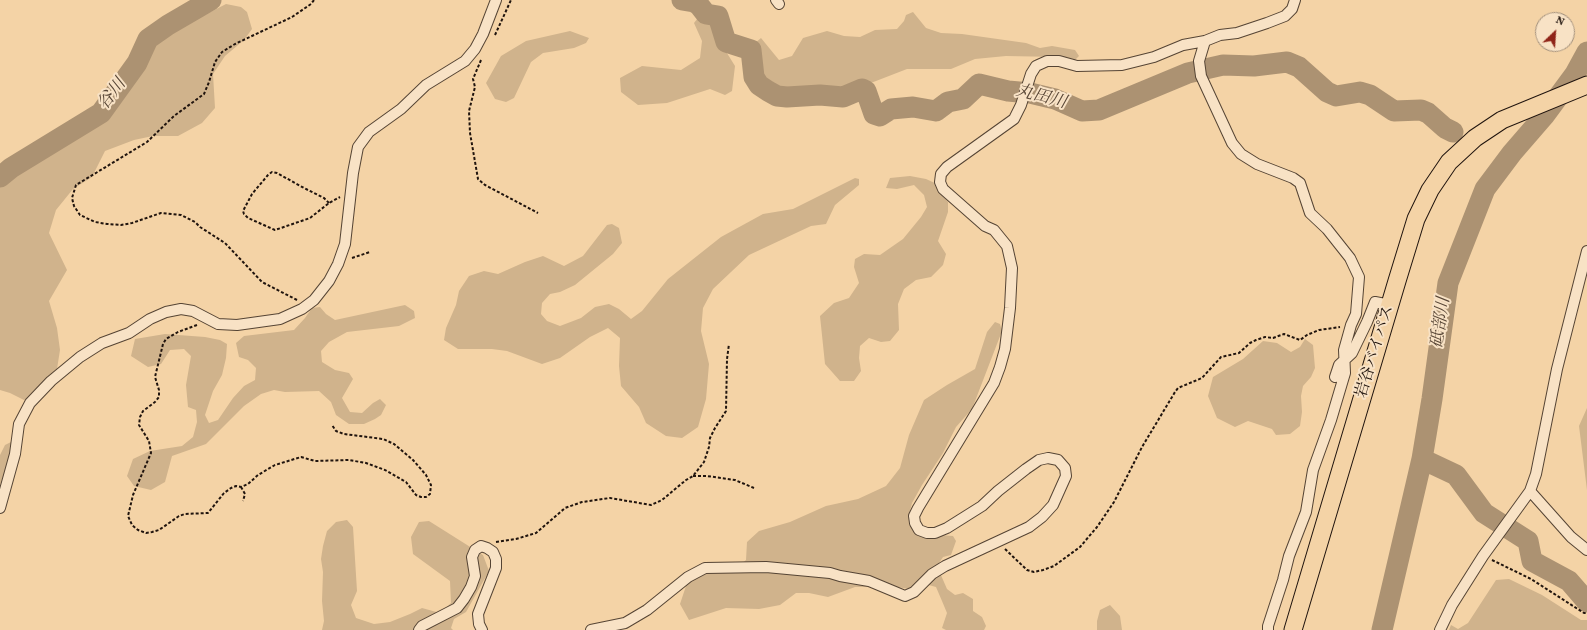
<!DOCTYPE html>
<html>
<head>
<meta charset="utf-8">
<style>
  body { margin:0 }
  #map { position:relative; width:1587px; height:630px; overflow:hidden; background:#f4d3a6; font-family:Vollkorn,serif }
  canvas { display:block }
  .north { position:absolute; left:1535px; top:12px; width:40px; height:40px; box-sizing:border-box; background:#f8e2c5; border:1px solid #a2907c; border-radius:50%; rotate:25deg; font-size:11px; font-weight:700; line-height:16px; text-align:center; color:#20140e }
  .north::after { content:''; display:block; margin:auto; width:14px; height:18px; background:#8f2418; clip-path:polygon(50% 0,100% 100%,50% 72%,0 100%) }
</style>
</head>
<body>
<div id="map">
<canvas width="1587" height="630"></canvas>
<div class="north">N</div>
</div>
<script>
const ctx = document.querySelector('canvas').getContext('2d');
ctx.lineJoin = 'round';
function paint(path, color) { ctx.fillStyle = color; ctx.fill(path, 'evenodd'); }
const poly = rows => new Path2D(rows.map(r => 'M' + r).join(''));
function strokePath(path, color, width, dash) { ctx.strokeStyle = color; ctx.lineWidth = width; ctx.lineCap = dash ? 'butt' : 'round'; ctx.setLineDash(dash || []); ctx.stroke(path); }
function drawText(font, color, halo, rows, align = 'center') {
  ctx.font = font + ' Vollkorn,"Noto Serif JP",serif'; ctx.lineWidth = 4; ctx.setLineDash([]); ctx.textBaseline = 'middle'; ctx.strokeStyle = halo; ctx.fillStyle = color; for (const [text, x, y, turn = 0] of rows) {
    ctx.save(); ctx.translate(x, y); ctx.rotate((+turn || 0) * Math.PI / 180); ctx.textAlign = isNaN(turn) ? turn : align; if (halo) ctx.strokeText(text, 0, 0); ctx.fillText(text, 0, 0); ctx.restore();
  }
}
const green = poly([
  [226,4,241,7,247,12,252,29,244,40,225,56,213,74,215,108,202,123,178,136,153,136,134,140,105,151,92,177,73,189,56,210,49,233,67,270,49,301,57,328,60,350,57,369,28,402,10,393,0,390,0,187,11,175,100,121,118,100,142,67,153,46,168,34],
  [913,12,926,28,941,33,962,34,1026,43,1040,48,1052,46,1075,50,1079,56,1075,60,1059,57,1006,56,975,59,951,69,907,69,845,93,805,93,787,96,764,84,757,76,754,59,754,44,761,38,779,60,792,56,803,38,827,31,844,36,860,37,875,30,897,29,904,21,906,15],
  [701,14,713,23,717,32,717,37,735,66,732,91,725,95,710,89,667,103,638,105,621,92,620,78,642,66,681,70,700,58,702,41,694,23],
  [570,31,589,38,586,43,574,48,543,53,531,62,514,98,506,102,495,99,486,83,501,56,526,41],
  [910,176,926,179,937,184,940,192,948,202,948,212,938,241,946,254,943,265,931,277,916,280,904,289,898,304,899,330,890,341,881,342,869,338,860,346,859,358,861,371,854,381,840,381,825,364,820,316,834,303,849,298,859,283,854,267,855,259,864,254,880,255,903,239,921,217,927,207,924,195,914,185,897,189,886,188,890,178],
  [855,178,859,179,859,185,835,205,826,224,811,226,749,255,713,289,703,308,701,331,709,364,706,399,698,427,682,438,666,436,646,423,639,407,621,386,619,366,620,338,608,328,590,337,560,358,542,364,507,351,492,349,458,349,444,340,446,328,456,305,459,291,469,276,484,271,498,274,525,262,543,256,564,266,583,256,607,225,612,224,619,228,622,243,613,254,575,285,560,292,550,294,542,303,541,314,547,321,560,326,581,318,595,307,609,304,619,309,631,319,642,311,668,279,721,237,763,214,793,209],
  [405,305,414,311,415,318,399,326,347,332,329,342,321,351,322,362,335,370,349,373,353,379,342,398,350,412,362,413,373,403,380,399,386,405,381,415,375,419,364,424,349,424,336,415,331,402,319,391,285,392,274,390,261,394,244,406,206,444,172,456,165,482,151,490,134,486,127,476,133,459,150,451,182,446,193,437,197,422,196,410,188,407,186,385,191,356,184,349,170,350,161,364,148,367,131,356,135,339,165,334,205,337,220,340,227,344,226,358,222,375,213,391,205,415,209,423,218,420,233,398,244,386,255,380,256,368,248,360,239,357,236,343,244,336,294,330,305,318,312,308,320,307,326,314,335,320],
  [995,322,1000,324,1002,331,972,409,956,427,943,453,922,485,912,503,909,515,911,524,939,535,953,536,956,541,951,555,943,557,937,566,947,589,955,595,963,593,973,599,973,611,982,617,986,626,984,630,946,630,942,628,947,613,942,601,936,587,925,584,909,589,897,587,855,587,828,597,809,593,796,593,780,605,759,609,726,608,689,620,680,604,687,583,706,573,739,566,746,560,747,542,759,531,790,522,826,506,858,499,886,486,900,468,909,435,924,400,947,385,975,369,987,332],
  [1305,339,1313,345,1315,368,1311,377,1303,386,1301,396,1302,412,1300,426,1290,434,1276,435,1272,429,1248,421,1235,427,1217,418,1208,396,1213,377,1243,359,1263,341,1277,343,1291,352,1300,347],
  [1587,408,1587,490,1579,426],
  [13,441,14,447,0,485,0,455,5,445],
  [347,520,353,527,357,591,351,605,356,618,374,624,390,622,410,614,422,608,440,613,451,603,450,581,413,554,411,537,419,522,429,521,483,555,489,571,466,612,454,619,451,628,453,630,322,630,324,621,322,601,323,572,321,559,323,546,327,531,336,522],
  [1509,579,1542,595,1581,620,1587,620,1587,630,1449,630,1451,625,1458,629,1468,623,1496,580],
  [1110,605,1120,616,1122,630,1097,630,1097,621,1100,610]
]);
const river = poly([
  [682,0,694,2,699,5,706,14,718,16,726,42,751,50,754,77,759,85,768,91,777,96,787,97,820,95,843,97,862,89,866,91,874,114,880,116,891,109,913,107,936,111,948,102,963,99,979,84,1008,91,1030,93,1055,99,1082,111,1099,110,1188,73,1223,65,1254,66,1287,62,1299,67,1327,92,1336,96,1360,92,1370,95,1394,111,1421,110,1428,113,1445,128,1453,132],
  [0,177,11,168,101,113,137,63,148,39,168,25,211,0],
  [1422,459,1456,475,1484,513,1528,541,1532,561,1569,581,1587,602],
  [1382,630,1422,459,1432,399,1448,283,1485,189,1512,153,1544,116,1575,74,1587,52]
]);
const path = poly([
  [495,35,511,0],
  [481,60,473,79,475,87,469,111,470,133,478,179,485,185,538,213],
  [329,203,324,198,304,188,277,173,272,172,268,175,252,194,243,211,244,214,248,218,275,230,310,218,329,203,340,197],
  [352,258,370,252],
  [297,300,262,282,225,243,200,227,195,222,181,215,161,213,132,223,121,225,107,224,95,222,80,215,74,206,72,198,76,185,147,142,174,116,204,94,209,82,215,62,222,52,235,44,292,17,311,4,314,0],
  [197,325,178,332,166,339,163,344,155,377,159,390,159,397,155,402,143,411,140,417,139,425,149,441,151,453,133,495,128,516,132,525,138,530,146,533,152,532,159,530,179,516,185,514,208,513,224,493,231,488,236,486,241,487,248,484,258,475,275,465,301,457,315,461,349,460,366,463,385,470,406,482,416,495,421,497,426,497,430,494,431,485,426,475,413,460,394,444,383,439,344,434,336,431,332,425],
  [693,476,707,476,735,480,754,488],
  [241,487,245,494,243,501],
  [496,542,516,539,536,533,565,508,582,502,610,498,651,505,662,500,686,480,693,476,704,462,709,447,710,438,715,428,726,411,727,359,729,344],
  [1005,549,1027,570,1034,572,1043,570,1054,566,1080,547,1097,527,1114,502,1142,447,1175,392,1178,388,1202,378,1221,357,1239,353,1250,343,1256,340,1265,337,1273,338,1284,334,1300,340,1307,335,1319,330,1340,327],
  [1492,560,1531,579,1584,613,1587,613]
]);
const minor = poly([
  [776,0,779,4],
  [1205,41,1199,61,1201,76,1232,143,1241,154,1257,164,1293,178,1300,183,1310,213,1327,229,1350,258,1359,277,1356,314,1351,325,1344,350,1345,373,1331,420,1313,470,1306,512,1289,556,1283,580,1268,626,1268,630],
  [1335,377,1339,365,1352,353,1367,322,1375,302,1390,305],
  [1530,491,1571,537,1587,550],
  [0,508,15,454,19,424,30,403,51,381,80,357,102,343,129,333,150,319,166,312,181,309,193,311,218,324,237,325,280,319,302,309,314,300,329,281,338,264,345,244,353,173,358,147,369,132,401,109,426,85,465,61,475,49,483,34,496,0],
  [419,630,422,626,457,608,464,599,471,587,475,576,472,557,475,550,481,546,487,548,493,552,496,559,496,568,478,614,479,624,482,630],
  [591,630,625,623,647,610,688,577,705,568,766,567,830,573,840,576,869,581,905,596,914,592,932,574,945,566,1029,527,1042,517,1053,505,1066,476,1065,468,1058,460,1048,458,1039,460,1026,469,998,491,982,506,947,528,935,533,927,533,919,530,915,523,914,516,918,508,994,383,1000,367,1005,349,1010,308,1012,268,1007,246,994,230,985,226,943,189,940,182,941,174,947,167,1014,119,1021,105,1031,74,1036,66,1047,61,1059,61,1077,66,1122,65,1154,57,1183,45,1205,41,1220,35,1237,33,1267,23,1285,16,1292,9,1295,0],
  [1440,630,1452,605,1483,556,1530,491,1536,474,1557,369,1587,251]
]);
const trunk = poly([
  [1293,630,1397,281,1416,219,1430,190,1449,162,1475,138,1502,120,1587,85]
]);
const streetNames = [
  ["岩谷バイパス",1376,352,-73]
];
const waterNames = [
  ["谷川",113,95,-53],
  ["丸田川",1041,98,15],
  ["砥部川",1442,323,-82]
];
paint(green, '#d0b38c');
strokePath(river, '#ac9272', 21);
strokePath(minor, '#554434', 12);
strokePath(trunk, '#20140e', 19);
strokePath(path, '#20140e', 2, [3, 2]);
strokePath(minor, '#f8e2c5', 10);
strokePath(trunk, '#f4d3a6', 17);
drawText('16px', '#20140e', '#f8e2c5', streetNames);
drawText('italic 17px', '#584636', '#f8e2c5', waterNames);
</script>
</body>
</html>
